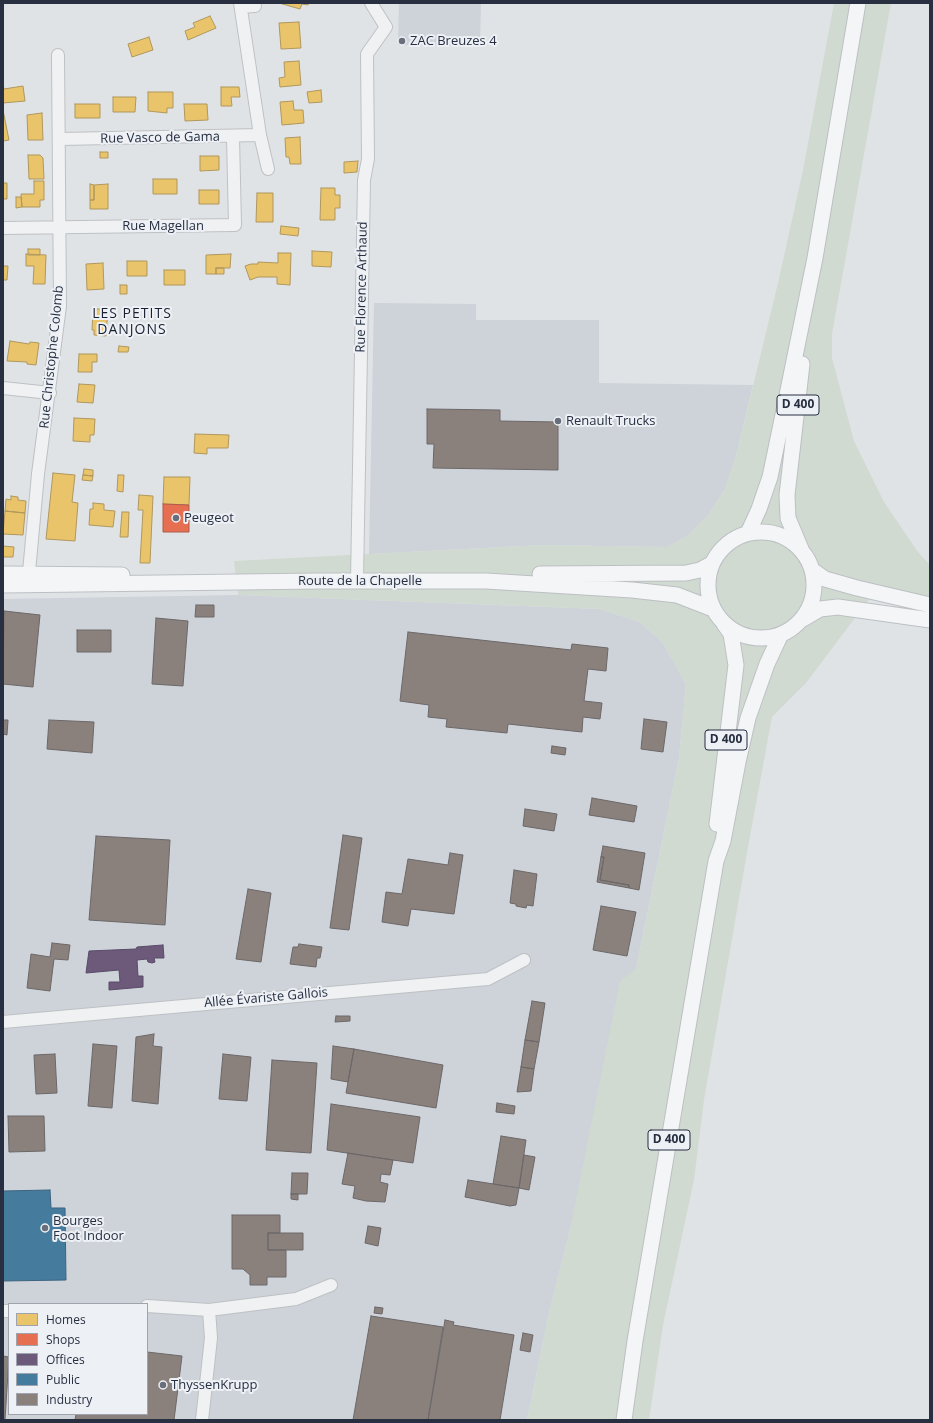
<!DOCTYPE html>
<html>
<head>
<meta charset="utf-8">
<style>
  body { margin:0 }
  #map { position:relative; width:933px; height:1423px; overflow:hidden; background:#e0e3e6; font-family:"Open Sans",sans-serif }
  canvas { display:block }
  .frame { position:absolute; inset:0; border:4px solid #272f40; pointer-events:none }
  .legend { position:absolute; left:8px; top:1303px; width:140px; height:112px; box-sizing:border-box; background:#edf1f6; border:1px solid #9ea3ad; margin:0; padding:5px 7px; list-style:none; font-size:12px; color:#272f40 }
  .legend li { display:flex; align-items:center; gap:8px; height:20px }
  .legend b { width:20px; border:1px solid #9ea3ad }
</style>
</head>
<body>
<div id="map">
<canvas width="933" height="1423"></canvas>
<div class="frame"></div>
<ul class="legend">
<li><b style="height:11px;background:#e9c46a"></b>Homes</li>
<li><b style="height:11px;background:#e76f51"></b>Shops</li>
<li><b style="height:11px;background:#6d597a"></b>Offices</li>
<li><b style="height:11px;background:#457b9d"></b>Public</li>
<li><b style="height:11px;background:#8a817c"></b>Industry</li>
</ul>
</div>
<script>
const ctx = document.querySelector('canvas').getContext('2d');
ctx.lineJoin = 'round';
function paint(path, color) { ctx.fillStyle = color; ctx.fill(path, 'evenodd'); }
const poly = rows => new Path2D(rows.map(r => 'M' + r).join(''));
function strokePath(path, color, width, dash) { ctx.strokeStyle = color; ctx.lineWidth = width; ctx.lineCap = dash ? 'butt' : 'round'; ctx.setLineDash(dash || []); ctx.stroke(path); }
function drawText(font, color, halo, rows, align = 'center') {
  ctx.font = font + ' "Open Sans",sans-serif'; ctx.lineWidth = 4; ctx.setLineDash([]); ctx.textBaseline = 'middle'; ctx.strokeStyle = halo; ctx.fillStyle = color; for (const [text, x, y, turn = 0] of rows) {
    ctx.save(); ctx.translate(x, y); ctx.rotate((+turn || 0) * Math.PI / 180); ctx.textAlign = isNaN(turn) ? turn : align; if (halo) ctx.strokeText(text, 0, 0); ctx.fillText(text, 0, 0); ctx.restore();
  }
}
const built = poly([
  [399,3,481,3,480,46,398,45],
  [374,303,476,304,476,320,599,320,599,383,753,385,736,456,725,489,709,514,686,537,667,547,542,545,369,554],
  [238,595,600,609,640,622,663,643,686,684,679,758,636,969,549,1313,527,1420,3,1420,3,599],
  [9,1304,147,1304,147,1414,9,1414]
]);
const green = poly([
  [834,3,891,3,832,334,832,358,854,441,884,502,918,552,930,565,930,601,876,590,806,683,772,717,748,847,704,1100,694,1180,663,1325,649,1420,527,1420,549,1313,570,1230,620,981,636,969,679,758,686,684,663,643,640,622,600,609,238,595,234,561,542,545,667,547,686,537,709,514,725,489,736,456,778,283,803,170]
]);
const homes = poly([
  [279,3,309,3,308,5,302,4,300,9,279,3],
  [210,16,216,28,188,40,185,31,195,27,193,23,210,16],
  [299,22,301,48,281,49,279,23,299,22],
  [149,37,153,50,132,57,128,44,149,37],
  [299,61,301,85,280,87,279,78,285,77,284,62,299,61],
  [3,84,4,89,23,86,25,101,3,103,3,84],
  [221,87,239,87,240,97,231,97,232,106,221,106,221,87],
  [321,90,322,102,309,103,307,92,321,90],
  [148,92,173,92,173,108,167,108,167,113,148,111,148,92],
  [113,97,136,97,135,112,113,112,113,97],
  [293,101,294,110,303,110,304,123,282,125,280,102,293,101],
  [75,104,100,104,100,118,75,118,75,104],
  [184,104,207,104,208,120,185,121,184,104],
  [3,110,9,140,3,141,3,110],
  [42,113,43,140,28,140,27,115,42,113],
  [300,137,301,164,290,164,289,157,286,157,285,138,300,137],
  [100,152,108,152,108,158,100,158,100,152],
  [28,155,40,155,43,158,44,179,29,179,28,155],
  [200,156,219,156,219,170,200,171,200,156],
  [358,161,357,172,344,173,344,162,358,161],
  [153,179,177,179,177,194,153,194,153,179],
  [34,181,44,181,44,200,40,200,40,207,22,207,21,194,34,194,34,181],
  [3,183,7,183,7,199,3,199,3,183],
  [90,184,94,185,94,200,90,200,90,184],
  [108,184,108,209,90,209,90,200,94,200,94,185,108,184],
  [321,188,335,188,335,195,340,195,340,208,335,208,335,220,320,220,321,188],
  [199,190,219,190,219,204,199,204,199,190],
  [257,193,273,193,273,222,256,222,257,193],
  [16,197,21,197,22,207,16,208,16,197],
  [281,226,299,228,298,236,280,234,281,226],
  [28,249,40,249,40,255,28,255,28,249],
  [312,251,332,252,331,267,312,266,312,251],
  [278,253,291,253,290,285,277,284,277,277,258,277,250,280,245,266,251,264,258,264,258,262,278,263,278,253],
  [26,254,46,255,45,284,33,284,34,266,26,266,26,254],
  [231,254,230,268,216,268,216,274,206,274,206,255,231,254],
  [127,261,147,261,147,276,127,276,127,261],
  [103,263,104,289,87,290,86,264,103,263],
  [3,266,8,266,7,280,3,280,3,266],
  [216,268,224,268,224,274,216,274,216,268],
  [164,270,185,270,185,285,164,285,164,270],
  [120,285,127,285,127,294,120,294,120,285],
  [93,309,108,309,106,336,94,335,94,330,92,330,93,309],
  [10,341,29,344,30,342,39,343,36,365,27,364,27,362,7,361,10,341],
  [119,346,129,347,128,352,118,352,119,346],
  [79,354,97,354,97,362,92,362,92,372,78,372,79,354],
  [79,384,95,385,93,403,77,402,79,384],
  [74,418,95,419,94,435,90,435,90,442,73,441,74,418],
  [195,434,229,435,228,448,207,448,207,454,194,453,195,434],
  [84,469,93,470,93,476,83,475,84,469],
  [53,473,75,475,72,502,78,503,75,541,46,539,53,473],
  [83,475,93,476,92,481,82,480,83,475],
  [118,475,124,475,123,492,117,491,118,475],
  [164,477,190,477,189,505,163,504,164,477],
  [139,495,153,496,150,563,140,563,143,510,138,510,139,495],
  [11,496,18,497,18,500,26,501,25,513,5,511,6,499,11,500,11,496],
  [93,503,104,504,104,510,115,511,113,527,89,525,90,509,93,509,93,503],
  [5,511,25,513,23,535,3,534,5,511],
  [122,512,129,512,128,537,120,537,122,512],
  [3,546,14,547,13,557,3,557,3,546]
]);
const shops = poly([
  [163,504,189,505,189,532,163,532,163,504]
]);
const offices = poly([
  [163,945,164,958,154,958,155,962,152,963,148,962,147,959,137,960,138,976,143,976,143,987,109,990,109,982,120,982,119,970,86,973,89,951,136,949,137,947,163,945]
]);
const public = poly([
  [50,1190,51,1208,65,1208,66,1280,3,1281,3,1191,50,1190]
]);
const industry = poly([
  [427,409,500,410,500,421,558,422,558,470,433,468,434,444,427,444,427,409],
  [196,605,214,605,214,617,195,617,196,605],
  [4,611,40,615,33,687,3,684,4,611],
  [156,618,188,621,183,686,152,684,156,618],
  [77,630,111,630,111,652,77,652,77,630],
  [408,632,571,650,572,644,608,648,606,671,588,669,584,701,602,703,600,719,583,717,582,732,508,724,507,733,446,727,447,719,428,717,429,705,400,701,408,632],
  [644,719,667,722,663,752,641,749,644,719],
  [3,720,8,720,7,735,3,734,3,720],
  [49,720,94,722,92,753,47,749,49,720],
  [552,746,566,748,565,755,551,753,552,746],
  [592,798,637,806,634,822,589,815,592,798],
  [525,809,557,814,554,831,523,826,525,809],
  [343,835,362,838,349,930,330,928,343,835],
  [96,836,170,840,165,925,89,920,96,836],
  [603,846,645,853,639,890,629,888,629,885,600,880,604,857,601,857,603,846],
  [450,853,463,855,454,914,411,909,408,926,382,922,386,892,402,894,408,859,448,865,450,853],
  [601,857,604,857,600,880,629,885,629,888,597,882,601,857],
  [514,870,537,874,533,906,527,905,526,908,516,906,516,904,510,903,514,870],
  [248,889,271,893,261,962,236,959,248,889],
  [601,906,636,912,627,956,593,950,601,906],
  [52,943,70,945,68,960,54,959,50,991,27,988,31,954,50,957,52,943],
  [299,944,322,947,320,958,317,958,316,967,290,964,293,947,298,947,299,944],
  [532,1001,545,1003,539,1042,525,1040,532,1001],
  [336,1016,350,1016,350,1021,335,1022,336,1016],
  [154,1034,153,1046,162,1047,158,1104,132,1101,136,1037,154,1034],
  [525,1040,539,1042,534,1069,521,1067,525,1040],
  [93,1044,117,1046,112,1108,88,1106,93,1044],
  [333,1046,354,1049,348,1082,331,1079,333,1046],
  [354,1049,443,1065,436,1108,346,1093,354,1049],
  [55,1054,57,1093,36,1094,34,1055,55,1054],
  [223,1054,251,1057,247,1101,219,1099,223,1054],
  [272,1060,317,1063,311,1153,266,1150,272,1060],
  [521,1067,534,1069,531,1091,517,1092,521,1067],
  [497,1103,515,1106,514,1114,496,1112,497,1103],
  [331,1104,420,1117,413,1163,327,1150,331,1104],
  [8,1116,44,1116,45,1151,9,1152,8,1116],
  [501,1136,526,1140,519,1188,493,1184,501,1136],
  [348,1153,393,1160,390,1175,381,1174,380,1182,388,1184,385,1202,366,1201,353,1198,355,1186,342,1184,348,1153],
  [524,1155,535,1157,529,1190,519,1188,524,1155],
  [292,1173,308,1173,307,1194,291,1194,292,1173],
  [468,1180,519,1188,516,1205,510,1206,465,1197,468,1180],
  [291,1194,298,1194,298,1200,291,1199,291,1194],
  [232,1215,280,1215,280,1233,268,1233,268,1250,286,1250,286,1277,267,1277,267,1285,250,1285,250,1275,243,1269,232,1269,232,1215],
  [368,1226,381,1228,378,1246,365,1243,368,1226],
  [268,1233,303,1233,303,1250,268,1250,268,1233],
  [375,1307,383,1308,382,1314,374,1313,375,1307],
  [371,1316,443,1327,428,1420,353,1420,371,1316],
  [445,1320,454,1322,453,1325,514,1335,500,1420,428,1420,445,1320],
  [523,1333,533,1335,530,1352,520,1350,523,1333],
  [147,1352,182,1356,174,1420,75,1420,76,1414,147,1414,147,1352],
  [3,1356,9,1357,5,1420,3,1420,3,1356]
]);
const minor = poly([
  [241,7,255,6],
  [260,135,268,169],
  [60,139,260,135,240,3],
  [3,228,235,225,233,137],
  [3,388,50,393],
  [357,581,364,180,368,159,367,54,386,27,371,3],
  [28,583,38,474,60,306,58,55],
  [3,1022,488,979,524,960],
  [147,1306,209,1310,296,1299,331,1285],
  [3,1311,9,1311],
  [202,1420,211,1338,209,1310]
]);
const major = poly([
  '708 585a53 53 0 1 1 106 0a53 53 0 1 1-106 0Z',
  [748,533,759,509,770,477,785,405,815,258,858,3],
  [801,549,788,518,787,495,802,364],
  [812,570,825,579,857,588,930,605],
  [3,574,122,575],
  [540,574,686,573,700,570,711,564],
  [3,585,318,581,486,581,632,590,677,595,713,609],
  [803,619,820,609,838,607,930,620],
  [717,824,736,665,731,634,724,624],
  [624,1420,635,1341,716,861,723,841,738,762,748,718,767,664,781,634]
]);
const markers = [
  [402,41,4,"#686e7a"],
  [558,421,4,"#686e7a"],
  [176,518,4,"#686e7a"],
  [45,1228,4,"#686e7a"],
  [163,1385,4,"#686e7a"]
];
const shields = [
  [798,405,42],
  [726,740,42],
  [669,1140,42]
];
const shieldNames = [
  ["D 400",798,405],
  ["D 400",726,740],
  ["D 400",669,1140]
];
const poiNames = [
  ["ZAC Breuzes 4",410,41],
  ["Renault Trucks",566,421],
  ["Peugeot",184,518],
  ["Bourges",53,1221],
  ["Foot Indoor",53,1236],
  ["ThyssenKrupp",171,1385]
];
const streetNames = [
  ["Rue Vasco de Gama",160,138,-1],
  ["Rue Magellan",163,226],
  ["Rue Florence Arthaud",362,287,-89],
  ["Rue Christophe Colomb",52,357,-84],
  ["Route de la Chapelle",360,581],
  ["Allée Évariste Gallois",266,998,-5]
];
const neighbourhoodNames = [
  ["LES PETITS",132,314],
  ["DANJONS",132,330]
];
paint(built, '#ced2d9');
paint(green, '#d1dad1');
paint(homes, '#e9c46a');
strokePath(homes, '#af975d', 1);
paint(shops, '#e76f51');
strokePath(shops, '#ad5c4c', 1);
paint(offices, '#6d597a');
strokePath(offices, '#584c69', 1);
paint(public, '#457b9d');
strokePath(public, '#3c6481', 1);
paint(industry, '#8a817c');
strokePath(industry, '#6c686a', 1);
strokePath(minor, '#bec1c4', 14);
strokePath(major, '#bcc0c4', 17);
strokePath(minor, '#f0f1f2', 12);
strokePath(major, '#f4f5f6', 15);
for (const [x, y, r, color] of markers) { const dot = new Path2D(); dot.arc(x, y, r, 0, 2 * Math.PI); ctx.fillStyle = color; ctx.fill(dot); strokePath(dot, '#edf1f6', 1.5); }
for (const [x, y, w] of shields) { const box = new Path2D(); box.roundRect(x - w / 2, y - 10, w, 20, 3); ctx.fillStyle = '#edf1f6'; ctx.fill(box); strokePath(box, '#272f40', 1); }
drawText('bold 12px', '#272f40', null, shieldNames);
drawText('13px', '#272f40', '#edf1f6', poiNames, 'left');
drawText('13px', '#272f40', '#edf1f6', streetNames);
ctx.letterSpacing = '1px';
drawText('14px', '#192130', '#edf1f6', neighbourhoodNames);
ctx.letterSpacing = '0px';
</script>
</body>
</html>
